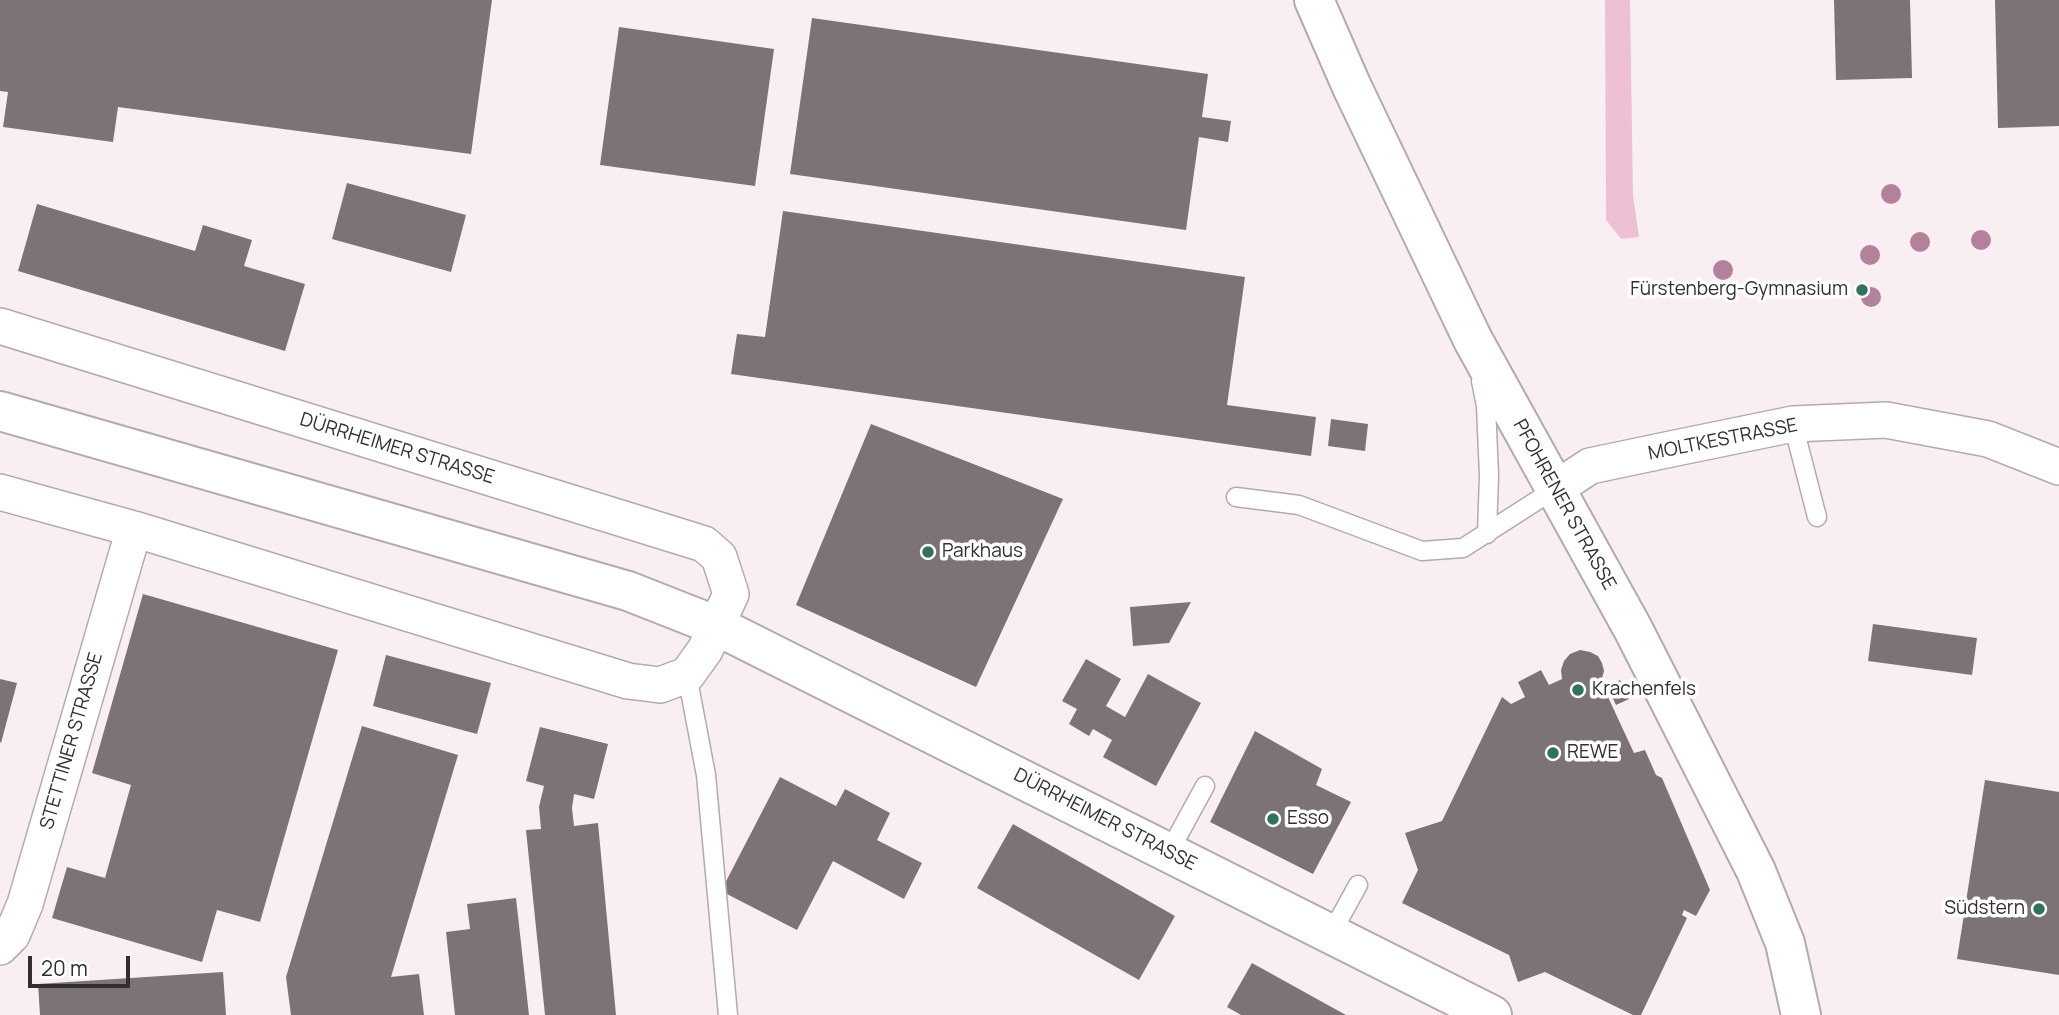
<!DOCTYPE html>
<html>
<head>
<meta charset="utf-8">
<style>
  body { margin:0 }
  #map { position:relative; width:2059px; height:1015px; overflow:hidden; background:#f9eff3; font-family:Manrope,sans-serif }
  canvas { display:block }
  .scale { position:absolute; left:28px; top:956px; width:102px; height:32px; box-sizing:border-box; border:4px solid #332f30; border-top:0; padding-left:9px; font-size:21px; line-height:24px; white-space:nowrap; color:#332f30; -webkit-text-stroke:5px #fff; paint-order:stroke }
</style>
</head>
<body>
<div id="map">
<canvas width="2059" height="1015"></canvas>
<div class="scale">20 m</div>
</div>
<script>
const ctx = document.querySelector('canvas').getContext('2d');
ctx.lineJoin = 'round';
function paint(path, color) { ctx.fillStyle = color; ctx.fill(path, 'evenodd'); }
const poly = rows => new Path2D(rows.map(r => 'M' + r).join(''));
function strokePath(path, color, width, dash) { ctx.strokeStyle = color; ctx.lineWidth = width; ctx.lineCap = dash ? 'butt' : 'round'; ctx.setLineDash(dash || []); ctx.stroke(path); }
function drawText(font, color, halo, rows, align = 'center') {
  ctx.font = font + ' Manrope,sans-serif'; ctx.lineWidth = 7; ctx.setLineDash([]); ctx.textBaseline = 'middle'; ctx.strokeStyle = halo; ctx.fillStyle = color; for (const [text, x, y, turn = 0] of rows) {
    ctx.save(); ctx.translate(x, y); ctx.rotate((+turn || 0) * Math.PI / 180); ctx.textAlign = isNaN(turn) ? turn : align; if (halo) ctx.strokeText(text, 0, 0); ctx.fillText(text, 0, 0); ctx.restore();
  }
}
const green = poly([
  [1605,0,1630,0,1633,195,1639,237,1621,239,1606,220]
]);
const building = poly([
  [0,0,492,0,471,154,118,107,113,142,3,127,8,92,0,91],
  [1834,0,1910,0,1912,78,1836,80],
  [1995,0,2059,0,2059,126,1998,128],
  [812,18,1208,74,1202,117,1231,121,1228,142,1199,137,1186,230,790,174],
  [619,27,774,49,755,186,600,165],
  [347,183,466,215,451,272,332,239],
  [37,204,195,251,203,225,252,240,244,266,305,284,285,351,18,271],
  [783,211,1245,277,1227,405,1316,417,1311,456,731,374,737,334,765,337],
  [1331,419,1368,424,1365,451,1328,446],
  [871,424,1063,499,976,687,796,605],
  [143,594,338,650,260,922,217,910,202,962,52,918,67,867,105,878,131,785,92,773],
  [1191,602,1169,643,1133,646,1130,607],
  [1873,624,1977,638,1972,675,1868,661],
  [1580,650,1590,652,1598,656,1602,663,1604,671,1601,682,1634,753,1645,750,1656,775,1662,778,1710,890,1696,916,1684,910,1682,915,1687,918,1641,1015,1633,1015,1545,972,1518,982,1509,955,1402,903,1418,870,1405,833,1442,821,1502,697,1511,704,1525,697,1518,682,1541,670,1549,685,1562,679,1561,670,1564,661,1570,654],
  [386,655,491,683,477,734,373,706],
  [1086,659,1121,679,1106,706,1125,717,1148,674,1201,703,1156,786,1103,757,1112,740,1093,729,1089,736,1069,724,1077,709,1062,701],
  [0,679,17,683,1,743,0,742],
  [1620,680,1629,699,1616,705,1607,686],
  [362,726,458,755,391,977,419,974,424,1015,291,1015,286,977],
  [540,727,608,744,594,799,574,794,572,808,574,826,598,823,616,1015,545,1015,526,830,541,829,539,807,544,786,526,781],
  [1255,731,1322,769,1316,785,1351,802,1313,874,1210,822],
  [780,777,836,806,845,789,890,813,877,840,922,863,904,899,833,861,797,930,721,891],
  [1985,780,2059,792,2059,975,1957,959],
  [1013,824,1175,916,1139,980,977,888],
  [516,898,529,1015,455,1015,446,932,470,929,467,904],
  [1252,963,1326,1004,1346,1015,1241,1015,1227,1007],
  [223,972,226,1015,40,1015,38,984]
]);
const service = poly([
  [1481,381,1486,406,1489,475,1487,534],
  [1793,424,1817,517],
  [1236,497,1299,505,1422,551,1463,548,1555,489],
  [687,675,706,775,728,1015],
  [1169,852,1205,786],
  [1331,934,1358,885]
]);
const minor = poly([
  [0,326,704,544,719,557,731,594,705,650,687,675,660,685,628,681,134,529,0,492],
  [1555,489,1590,466,1671,449,1793,424,1886,420,1988,439,2059,467],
  [0,947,12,935,25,904,134,529]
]);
const secondary = poly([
  [1314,0,1352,87,1473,340,1633,629,1756,871,1785,943,1801,1015],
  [0,411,628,591,717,626,1492,1015]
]);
const trees = [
  [1891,194],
  [1981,240],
  [1920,242],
  [1870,255],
  [1723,270],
  [1871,297]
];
const markers = [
  [1862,290,7,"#32715e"],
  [928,552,7,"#32715e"],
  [1578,690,7,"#32715e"],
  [1553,753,7,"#32715e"],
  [1273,819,7,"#32715e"],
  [2039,909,7,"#32715e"]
];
const poiNames = [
  ["Fürstenberg-Gymnasium",1848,290,"right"],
  ["Parkhaus",942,552],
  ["Krachenfels",1592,690],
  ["REWE",1567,753],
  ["Esso",1287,819],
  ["Südstern",2025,909,"right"]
];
const streetNames = [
  ["MOLTKESTRASSE",1723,440,-11],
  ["DÜRRHEIMER STRASSE",397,449,17],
  ["PFOHRENER STRASSE",1564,505,61],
  ["STETTINER STRASSE",72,741,-74],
  ["DÜRRHEIMER STRASSE",1105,820,27]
];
paint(green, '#eec0d4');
paint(building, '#7c7377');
strokePath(service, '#b4aaae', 21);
strokePath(minor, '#b4aaae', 38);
strokePath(secondary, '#b4aaae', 42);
strokePath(service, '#fff', 18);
strokePath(minor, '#fff', 35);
strokePath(secondary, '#fff', 38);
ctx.fillStyle = '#b4819c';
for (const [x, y] of trees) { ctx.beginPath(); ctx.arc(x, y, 10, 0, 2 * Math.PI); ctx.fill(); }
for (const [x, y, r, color] of markers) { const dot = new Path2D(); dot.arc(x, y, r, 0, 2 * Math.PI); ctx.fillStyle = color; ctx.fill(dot); strokePath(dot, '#fff', 2.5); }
drawText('19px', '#332f30', '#fff', poiNames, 'left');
drawText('19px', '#332f30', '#fff', streetNames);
</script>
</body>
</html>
